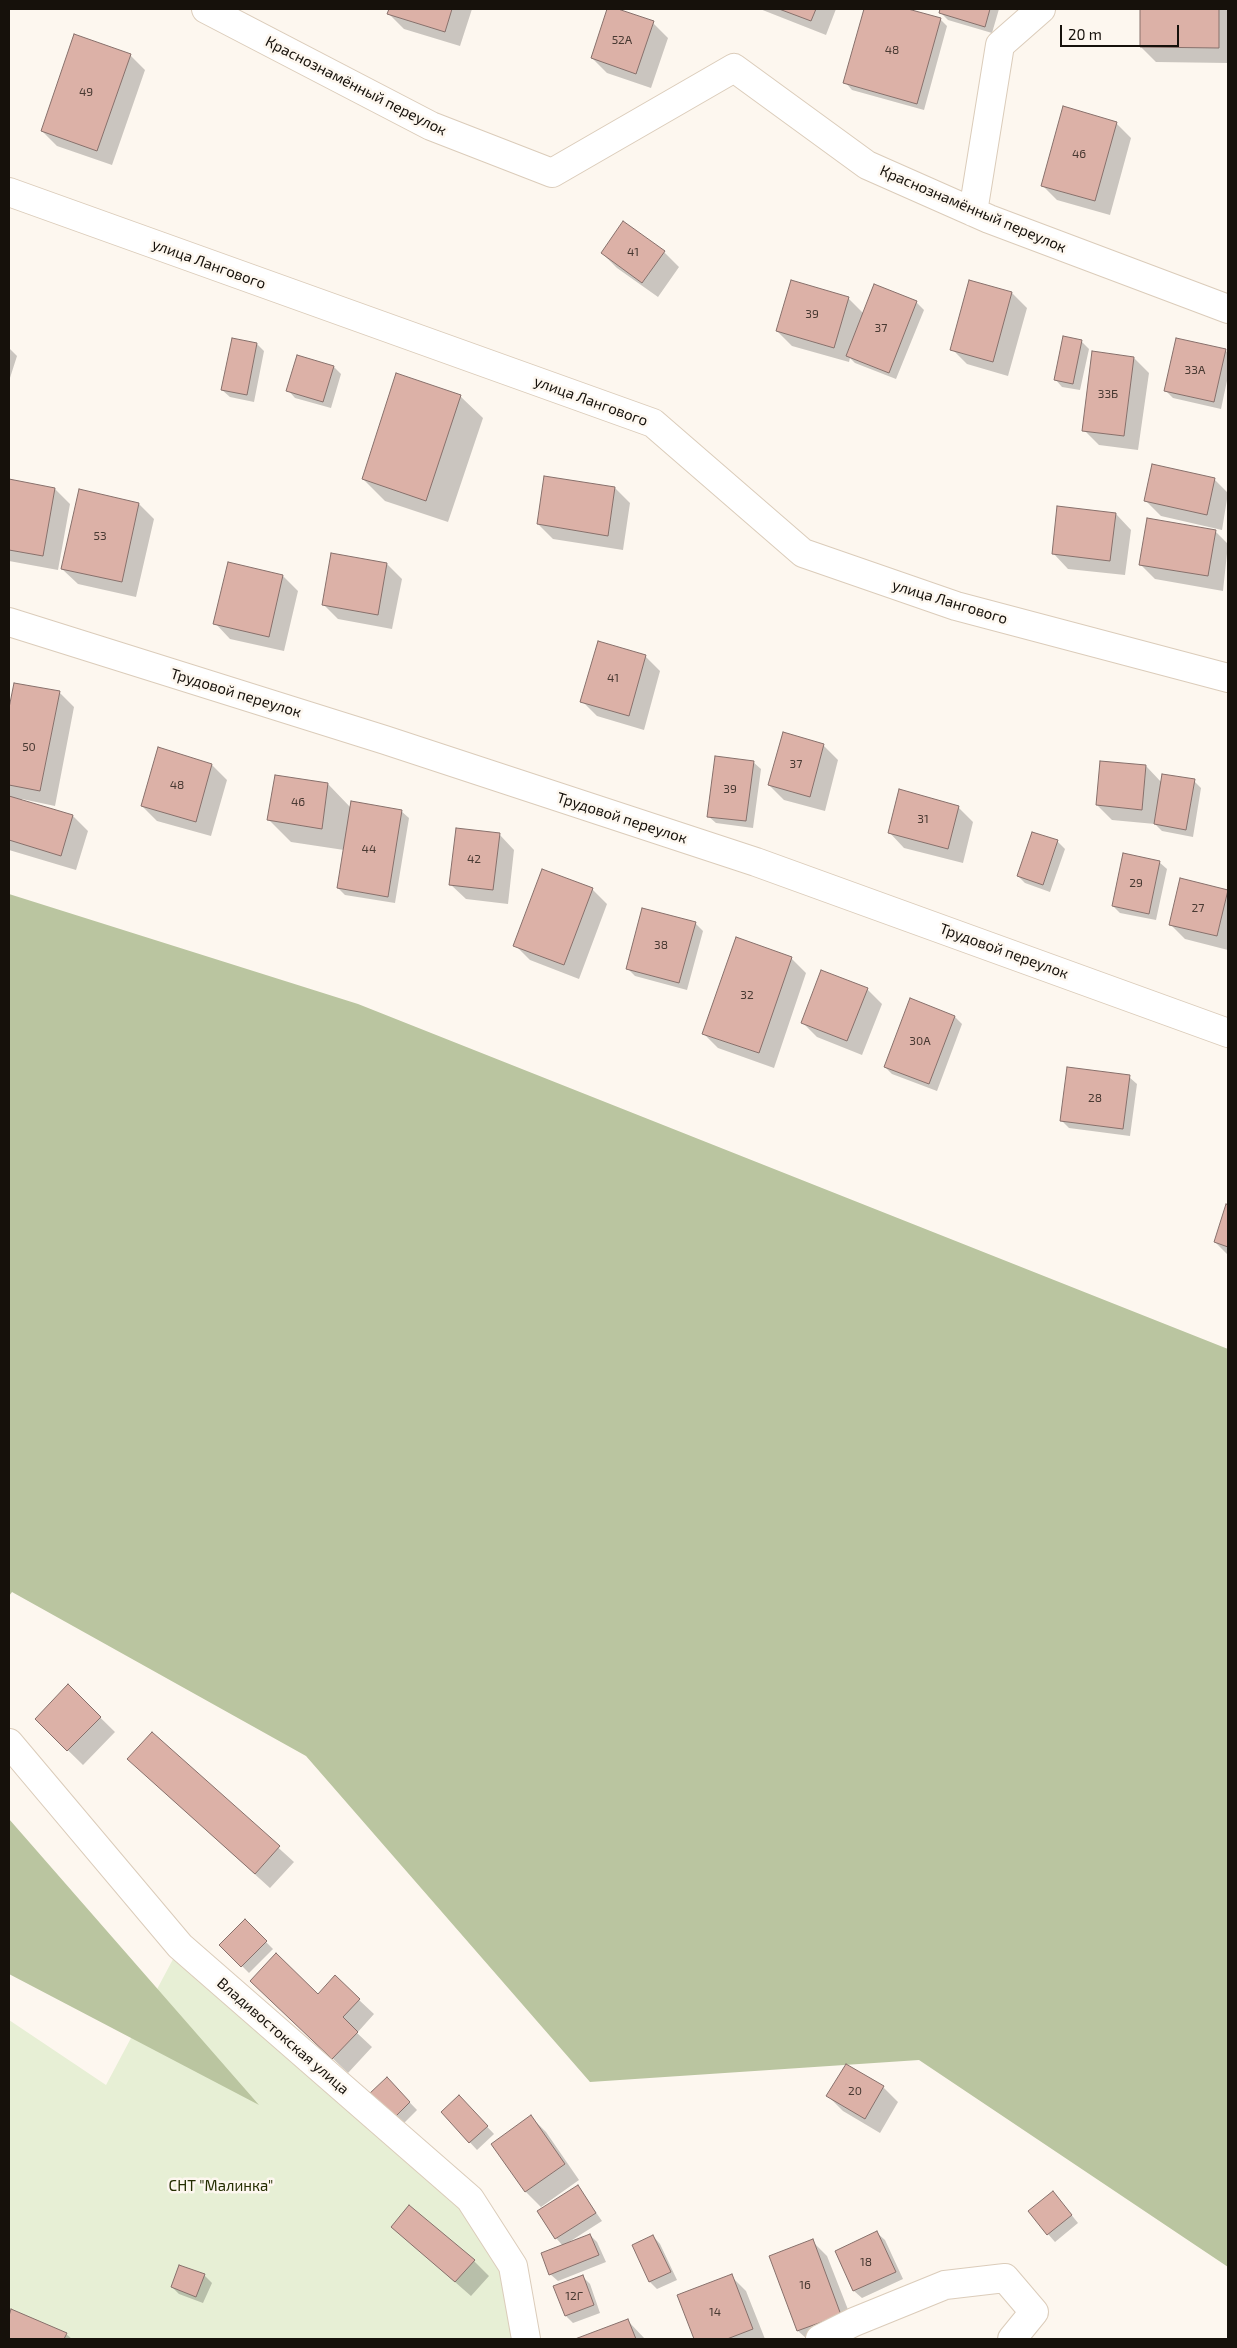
<!DOCTYPE html>
<html>
<head>
<meta charset="utf-8">
<style>
  body { margin:0 }
  #map { position:relative; width:1237px; height:2348px; overflow:hidden; background:#fdf7ef; font-family:"Exo 2",sans-serif }
  canvas { display:block }
  .frame { position:absolute; inset:0; border:10px solid #16110b; pointer-events:none }
  .scale { position:absolute; left:1060px; top:25px; width:119px; height:22px; box-sizing:border-box; border:2px solid #16110b; border-top:0; padding-left:6px; font-size:15px; line-height:18px; white-space:nowrap; color:#16110b; -webkit-text-stroke:4px #fdf7ef; paint-order:stroke }
</style>
</head>
<body>
<div id="map">
<canvas width="1237" height="2348"></canvas>
<div class="frame"></div>
<div class="scale">20 m</div>
</div>
<script>
const ctx = document.querySelector('canvas').getContext('2d');
ctx.lineJoin = 'round';
function paint(path, color) { ctx.fillStyle = color; ctx.fill(path, 'evenodd'); }
const poly = rows => new Path2D(rows.map(r => 'M' + r).join(''));
function strokePath(path, color, width, dash) { ctx.strokeStyle = color; ctx.lineWidth = width; ctx.lineCap = dash ? 'butt' : 'round'; ctx.setLineDash(dash || []); ctx.stroke(path); }
function drawText(font, color, halo, rows, align = 'center') {
  ctx.font = font + ' "Exo 2",sans-serif'; ctx.lineWidth = 5; ctx.setLineDash([]); ctx.textBaseline = 'middle'; ctx.strokeStyle = halo; ctx.fillStyle = color; for (const [text, x, y, turn = 0] of rows) {
    ctx.save(); ctx.translate(x, y); ctx.rotate((+turn || 0) * Math.PI / 180); ctx.textAlign = isNaN(turn) ? turn : align; if (halo) ctx.strokeText(text, 0, 0); ctx.fillText(text, 0, 0); ctx.restore();
  }
}
const green = poly([
  [180,1946,470,2199,513,2266,526,2339,9,2339,9,2020,106,2085]
]);
const forest = poly([
  [9,894,358,1004,1228,1349,1228,2267,919,2060,590,2082,306,1756,12,1592,9,1596],
  [9,1819,259,2105,9,1974]
]);
const shadow = poly([
  [390,9,472,9,460,46,404,29,389,14],
  [609,9,653,23,668,38,651,88,607,73,592,58],
  [760,9,836,9,826,35],
  [866,9,903,9,940,19,947,26,924,110,852,90,845,82],
  [942,9,999,9,992,33,948,20,940,12],
  [1142,9,1228,9,1228,63,1156,62,1141,47],
  [130,55,145,70,112,165,57,146,42,131],
  [1116,123,1131,138,1110,215,1057,200,1042,185],
  [664,252,679,267,658,297,617,268,602,253],
  [970,282,1012,293,1027,308,1008,376,967,364,952,349],
  [848,298,864,314,916,302,924,310,896,379,855,363,850,358,849,362,792,346,777,331],
  [1081,341,1089,349,1080,390,1062,387,1055,379],
  [257,344,264,351,254,402,230,397,222,390],
  [9,348,17,356,9,381],
  [1225,350,1228,353,1228,376,1221,409,1173,398,1166,391],
  [1134,358,1149,373,1138,450,1099,445,1084,430],
  [334,367,341,374,331,408,295,398,288,390],
  [460,396,483,418,448,522,385,501,363,479],
  [1214,479,1228,493,1222,530,1161,516,1146,501],
  [9,481,55,489,70,504,58,570,9,561],
  [615,488,630,503,623,550,553,539,538,524],
  [139,504,154,519,136,597,78,584,62,569],
  [1116,514,1131,530,1125,575,1068,569,1053,553],
  [1215,531,1228,544,1223,591,1155,579,1140,564],
  [387,564,402,579,392,629,338,619,323,604],
  [283,576,298,591,284,651,230,639,215,623],
  [645,656,660,671,644,730,597,716,582,701],
  [15,684,59,692,74,707,55,806,22,799,22,801,73,816,88,831,76,870,9,850,9,797,12,798,9,795,9,715],
  [823,745,838,760,825,811,784,800,769,785],
  [753,762,761,769,753,828,716,823,708,816],
  [212,765,227,780,211,836,157,821,142,806],
  [1146,766,1162,783,1194,781,1201,788,1193,837,1162,831,1155,824,1112,820,1097,805],
  [276,776,328,784,351,808,401,811,409,818,395,903,345,895,338,888,344,850,291,842,268,819],
  [958,807,973,822,963,863,904,848,889,832],
  [499,834,514,850,508,904,466,899,450,884],
  [1057,841,1065,849,1050,892,1025,883,1018,876],
  [1159,862,1167,869,1156,920,1120,913,1113,906],
  [1181,880,1228,891,1228,950,1185,939,1170,924],
  [592,889,607,904,579,979,530,960,515,945],
  [695,923,703,931,687,990,635,976,627,968],
  [791,958,806,973,774,1068,718,1048,703,1033],
  [867,989,882,1004,862,1055,817,1037,802,1022],
  [955,1017,962,1024,937,1091,892,1074,885,1067],
  [1129,1077,1137,1084,1130,1136,1069,1128,1061,1120],
  [1226,1206,1228,1206,1228,1255,1215,1242],
  [68,1686,115,1732,83,1765,36,1719],
  [152,1733,294,1862,270,1888,144,1774],
  [245,1921,273,1949,249,1973,221,1945],
  [318,1995,359,2000,374,2014,357,2033,372,2047,348,2073,267,1996],
  [387,2079,417,2110,402,2125,371,2094],
  [883,2087,898,2102,880,2133,843,2111,828,2096],
  [459,2097,494,2134,477,2150,442,2112],
  [531,2117,546,2132,579,2180,541,2207,526,2192,493,2144],
  [578,2187,602,2221,569,2242,590,2235,597,2242,606,2262,558,2281,550,2274,563,2246,556,2238],
  [1053,2192,1078,2223,1055,2242,1048,2234],
  [392,2227,474,2261,489,2276,471,2296],
  [877,2233,885,2240,903,2279,862,2298,854,2291,837,2252],
  [653,2236,660,2244,677,2280,657,2289,650,2282,633,2246],
  [812,2241,827,2256,856,2330,807,2339,798,2331,770,2257],
  [204,2275,212,2283,203,2303,179,2294,172,2287],
  [582,2276,590,2284,600,2313,573,2323,566,2316],
  [731,2276,746,2291,765,2339,695,2339,679,2296],
  [12,2311,66,2334,72,2339,9,2339,9,2319],
  [628,2321,645,2339,579,2339]
]);
const building = poly([
  [389,9,452,9,445,32,387,14,389,9],
  [607,9,618,9,654,21,636,74,591,58,607,9],
  [779,9,816,9,811,21,779,9],
  [864,9,908,9,941,18,917,104,843,83,864,9],
  [940,9,990,9,985,27,939,13,940,9],
  [1140,9,1219,9,1219,48,1140,47,1140,9],
  [74,34,131,54,97,151,41,131,74,34],
  [1063,106,1117,122,1095,201,1041,186,1063,106],
  [623,221,665,251,642,283,601,253,623,221],
  [791,280,849,297,834,348,776,331,791,280],
  [969,280,1012,292,993,362,950,350,969,280],
  [874,284,917,301,889,373,846,356,874,284],
  [1063,336,1082,340,1073,384,1054,380,1063,336],
  [232,338,257,343,247,395,221,390,232,338],
  [1176,338,1226,349,1214,402,1164,391,1176,338],
  [1092,351,1134,357,1124,436,1082,431,1092,351],
  [297,355,334,366,323,402,286,391,297,355],
  [396,373,461,395,426,501,362,479,396,373],
  [1152,464,1215,478,1207,515,1144,501,1152,464],
  [544,476,615,487,608,536,537,524,544,476],
  [9,479,55,488,43,556,9,550,9,479],
  [79,489,139,503,122,582,61,569,79,489],
  [1057,506,1116,513,1110,561,1052,554,1057,506],
  [1147,518,1216,530,1208,576,1139,565,1147,518],
  [331,553,387,563,378,615,322,605,331,553],
  [228,562,283,575,269,637,213,624,228,562],
  [598,641,646,655,629,716,580,702,598,641],
  [14,683,60,691,40,791,9,785,9,708,14,683],
  [783,732,824,744,810,797,768,785,783,732],
  [158,747,212,764,196,822,141,806,158,747],
  [715,756,754,761,746,821,707,817,715,756],
  [1100,761,1146,765,1142,810,1096,805,1100,761],
  [1162,774,1195,779,1186,830,1154,824,1162,774],
  [275,775,328,783,322,829,267,820,275,775],
  [899,789,959,806,948,849,888,833,899,789],
  [9,796,73,815,61,856,9,840,9,796],
  [351,801,402,810,388,897,337,888,351,801],
  [456,828,500,833,493,890,449,885,456,828],
  [1032,832,1058,840,1043,885,1017,876,1032,832],
  [1123,853,1160,861,1149,914,1112,906,1123,853],
  [542,869,593,888,564,965,513,946,542,869],
  [1180,878,1228,890,1217,936,1169,925,1180,878],
  [642,908,696,922,679,983,626,969,642,908],
  [736,937,792,957,759,1053,702,1034,736,937],
  [821,970,868,988,847,1041,801,1023,821,970],
  [910,998,955,1016,929,1084,884,1067,910,998],
  [1067,1067,1130,1075,1123,1129,1060,1121,1067,1067],
  [1226,1204,1228,1205,1228,1247,1214,1242,1226,1204],
  [68,1684,101,1717,67,1751,35,1719,68,1684],
  [152,1732,280,1846,255,1874,127,1759,152,1732],
  [245,1919,267,1941,241,1967,219,1945,245,1919],
  [276,1953,318,1994,335,1975,360,1999,343,2017,358,2032,332,2059,250,1981,276,1953],
  [846,2064,884,2086,865,2119,826,2096,846,2064],
  [387,2077,410,2102,394,2118,369,2094,387,2077],
  [459,2095,488,2126,469,2143,441,2112,459,2095],
  [531,2115,565,2164,525,2192,491,2144,531,2115],
  [578,2185,596,2213,555,2239,537,2211,578,2185],
  [1053,2191,1072,2215,1047,2235,1028,2211,1053,2191],
  [409,2205,475,2260,455,2282,391,2227,409,2205],
  [877,2231,896,2272,853,2291,835,2251,877,2231],
  [590,2234,599,2255,549,2275,541,2253,590,2234],
  [653,2235,671,2272,649,2282,632,2245,653,2235],
  [813,2239,841,2315,797,2331,769,2256,813,2239],
  [179,2265,205,2274,196,2297,171,2287,179,2265],
  [732,2274,753,2329,727,2339,694,2339,677,2295,732,2274],
  [583,2275,594,2305,565,2316,553,2286,583,2275],
  [11,2309,67,2333,64,2339,9,2339,9,2316,11,2309],
  [628,2319,636,2339,575,2339,628,2319]
]);
const minor = poly([
  [206,9,431,126,552,173,734,68,867,165,989,219,1228,309],
  [9,192,653,423,803,553,956,606,1228,678],
  [973,212,1000,45,1041,9],
  [9,622,385,740,756,862,1228,1033],
  [9,1743,180,1946,470,2199,513,2266,526,2339],
  [820,2339,854,2322,945,2285,1005,2278,1034,2312,1012,2339]
]);
const numberNames = [
  ["52А",622,40],
  ["48",892,50],
  ["49",86,92],
  ["46",1079,154],
  ["41",633,252],
  ["39",812,314],
  ["37",881,328],
  ["33А",1195,370],
  ["33Б",1108,394],
  ["53",100,536],
  ["41",613,678],
  ["50",29,747],
  ["37",796,764],
  ["48",177,785],
  ["39",730,789],
  ["46",298,802],
  ["31",923,819],
  ["44",369,849],
  ["42",474,859],
  ["29",1136,883],
  ["27",1198,908],
  ["38",661,945],
  ["32",747,995],
  ["30А",920,1041],
  ["28",1095,1098],
  ["20",855,2091],
  ["18",866,2262],
  ["16",805,2285],
  ["12Г",574,2296],
  ["14",715,2312]
];
const streetNames = [
  ["Краснознамённый переулок",356,86,27],
  ["Краснознамённый переулок",973,209,23],
  ["улица Лангового",209,264,20],
  ["улица Лангового",591,401,20],
  ["улица Лангового",950,602,17],
  ["Трудовой переулок",236,693,17],
  ["Трудовой переулок",622,818,18],
  ["Трудовой переулок",1004,951,20],
  ["Владивостокская улица",283,2036,41]
];
const parkNames = [
  ["СНТ \"Малинка\"",221,2186]
];
paint(green, '#e7efd5');
paint(forest, '#bac5a0');
paint(shadow, '#0003');
paint(building, '#dcb1a7');
strokePath(building, '#87706b', 1);
strokePath(minor, '#dbccba', 30);
strokePath(minor, '#fff', 28);
drawText('12px', '#483932', null, numberNames);
drawText('15px', '#16110b', '#fdf7ef', streetNames);
drawText('15px', '#252e02', '#fdf7ef', parkNames);
</script>
</body>
</html>
